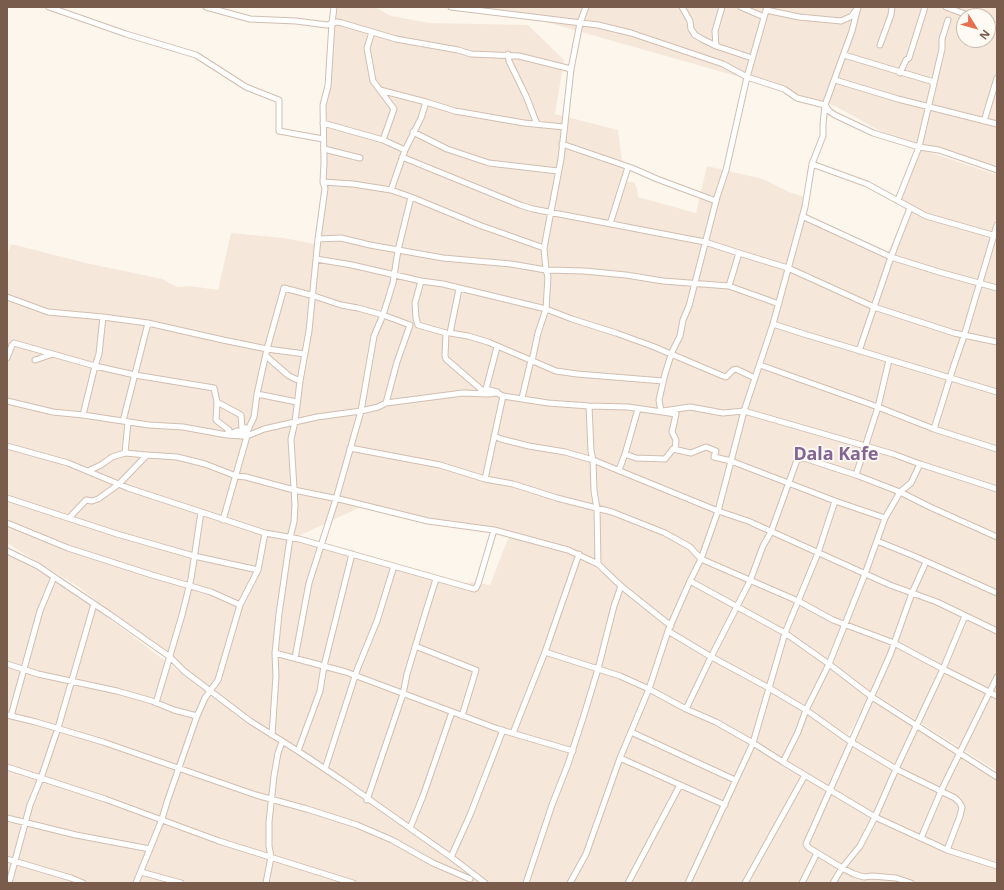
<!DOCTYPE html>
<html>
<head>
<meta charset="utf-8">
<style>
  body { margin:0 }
  #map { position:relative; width:1004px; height:890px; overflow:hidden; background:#fdf6ec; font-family:"Noto Sans",sans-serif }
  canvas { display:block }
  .frame { position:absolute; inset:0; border:8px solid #7a5c4d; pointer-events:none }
  .north { position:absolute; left:956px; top:8px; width:40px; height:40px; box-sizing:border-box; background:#fffaf3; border:1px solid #cabbb1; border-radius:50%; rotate:127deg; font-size:11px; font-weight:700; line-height:16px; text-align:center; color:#7a5c4d }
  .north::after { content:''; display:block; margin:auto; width:14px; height:18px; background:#e76f51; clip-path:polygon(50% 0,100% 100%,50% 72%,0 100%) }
</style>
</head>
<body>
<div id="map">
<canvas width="1004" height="890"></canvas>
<div class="frame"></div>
<div class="north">N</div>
</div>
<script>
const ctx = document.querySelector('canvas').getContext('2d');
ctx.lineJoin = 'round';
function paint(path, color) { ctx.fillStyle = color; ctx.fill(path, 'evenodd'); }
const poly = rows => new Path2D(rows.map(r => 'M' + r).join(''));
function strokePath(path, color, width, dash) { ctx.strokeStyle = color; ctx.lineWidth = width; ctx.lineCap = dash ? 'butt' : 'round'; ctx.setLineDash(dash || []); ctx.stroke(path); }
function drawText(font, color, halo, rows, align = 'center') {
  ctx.font = font + ' "Noto Sans",sans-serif'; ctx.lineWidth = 3.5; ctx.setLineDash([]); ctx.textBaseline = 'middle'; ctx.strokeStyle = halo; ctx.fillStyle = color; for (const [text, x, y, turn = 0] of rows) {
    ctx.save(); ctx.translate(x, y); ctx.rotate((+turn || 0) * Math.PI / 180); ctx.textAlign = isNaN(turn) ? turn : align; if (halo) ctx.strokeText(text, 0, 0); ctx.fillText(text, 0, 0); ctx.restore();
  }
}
const residential = poly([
  [335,7,375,7,391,16,430,23,528,25,564,60,555,114,618,130,624,176,628,182,634,182,637,188,638,197,696,213,707,166,763,179,789,192,807,198,807,214,886,257,906,210,899,198,917,148,997,175,997,771,873,693,848,735,764,683,703,650,669,628,584,555,564,546,499,530,469,524,361,507,296,537,289,538,273,680,270,731,164,655,79,587,7,543,7,255,11,244,86,263,162,279,177,287,190,286,218,290,231,233,284,238,315,244,324,179,327,73],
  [454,7,997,7,997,171,897,140,835,106,768,85,539,20],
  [964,16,988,16,988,40,964,40],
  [509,536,575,553,606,575,659,618,670,630,721,665,789,701,849,738,866,711,872,697,997,774,997,883,7,883,7,548,73,591,202,689,273,736,272,712,287,566,294,540,319,542,456,585,473,582,490,585]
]);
const minor = poly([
  [49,7,126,34,196,55,246,87,279,100,279,131,323,139],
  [206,7,250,19,296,21,327,25,332,23,334,7],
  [451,7,598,25,631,33,723,64,747,77,784,89,797,98,825,105,829,111,835,115,873,133,919,147,939,150,997,170],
  [682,7,690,21,691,29,695,35,702,39,716,46,752,58],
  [741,7,764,17],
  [946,7,970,16],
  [766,10,799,17,841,21,852,16,856,10],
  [988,23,997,26],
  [372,32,367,48,373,81,394,109,383,140,405,150,421,118,426,102],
  [880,45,891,15,892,7],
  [716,46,715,31,722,7],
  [508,54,509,61,526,96,537,124],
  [844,55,934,82],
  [900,73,906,60,909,58,925,7],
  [835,80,898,99,997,124],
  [380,90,426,102,455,111,524,123,564,127],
  [984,121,997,78],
  [323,123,383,140],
  [413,132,447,149,489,163,558,171],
  [562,144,632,168,657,179,716,201],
  [324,149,360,158],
  [402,157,520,205,533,209,705,242,739,253,729,286],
  [812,164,867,184,926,216,996,236],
  [323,182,353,184,391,190,411,197,479,225,544,248],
  [391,190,405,150],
  [898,200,919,147,942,49,942,39,948,20],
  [802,216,891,257,939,272,997,288],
  [610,224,628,167],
  [318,239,341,238,370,245,443,258,511,264,546,270,584,271,626,275,663,281,729,286,779,304],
  [739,253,788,268,874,307,954,333,997,342],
  [316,259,352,265,421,281,443,284,546,309,572,319,616,333,652,346,723,376,726,377,733,370,736,369,755,378],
  [421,281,415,303,416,318,418,325,446,333,445,356,446,359,483,391,486,389,497,392],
  [459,289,450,333,468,336,488,342,556,371,577,374,663,381],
  [7,297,48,312,103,317,148,323,223,340,267,349,305,354],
  [103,317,99,354,95,366,135,375,214,388,217,402,216,420,229,430,227,435],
  [773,324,804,334,997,392],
  [859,351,891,257,910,208],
  [266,356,289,376,300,381],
  [7,358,12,345,14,343,95,366,83,415],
  [35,360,53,354],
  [760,365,878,407,934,429,997,449],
  [486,389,497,347],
  [257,394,297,402],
  [522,398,530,364,532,361,538,333,546,309,548,277,546,270,544,248,561,159,571,69,580,23,586,7],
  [7,401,53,412,83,415,149,425,183,427,227,435,242,436,247,436,264,429,317,417,361,411,378,407,386,403,463,393,488,394,497,393,503,396,548,403,589,406,628,407,676,414,672,432,676,440,675,449],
  [217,402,241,415,242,428,246,428],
  [589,406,591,451,593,460,594,491,597,508,598,564],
  [661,411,659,400,665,374,672,352,680,336,683,320,689,306,717,197,726,170,747,77,767,7],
  [663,411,690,407,723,413,744,411,893,454,920,464,997,489],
  [123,421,148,323],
  [934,429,954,365,964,336,997,225],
  [230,434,237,431,247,432,254,417,257,394,267,349,284,288,314,296,341,305,358,308,383,315,410,325,397,362,386,403],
  [494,436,501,439,529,446,565,452,593,460,718,511,748,521,890,585,937,602,997,631],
  [7,446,68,463,128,488,265,533,299,539,474,589,476,588,478,584,494,530],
  [350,448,440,465,485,479,513,484,557,498,612,512,665,533,690,547,701,559,798,601,833,620,894,643,943,669,997,696],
  [125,453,128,422],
  [625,454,638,409],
  [619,470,625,454,636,458,665,459,673,449,691,453,706,447,716,451,714,457,731,461,835,501,885,518],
  [88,471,101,465,112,457,125,453,147,455],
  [856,475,878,407,889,360],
  [485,479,503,396],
  [7,498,117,534,194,556,258,570],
  [69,518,86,500,92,501,98,499,119,484,147,455,177,457,205,464,236,476,246,477,294,490,343,500,428,521,494,530,568,550,598,564,621,586,671,626],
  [223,520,247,436],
  [7,523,68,548,152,575,211,592,240,605],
  [877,541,914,556,997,593],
  [7,551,38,566,60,581,112,616,170,657,184,671,250,721,298,751,343,781,451,857,485,883],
  [690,581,785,633,829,664,872,697,997,777],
  [668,631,708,655,769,688,806,710,851,742,896,769,955,798,959,802,962,807,960,816,947,850],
  [415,646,476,670,462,716],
  [545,652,620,676,649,689,686,709,716,722,753,743,783,762,875,817,947,850,997,866],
  [275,653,346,672,498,729,573,751],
  [295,658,309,583,336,499,361,411,374,336,383,315,393,283,398,250,411,197],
  [7,664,38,674,117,691,152,701,174,710,197,716],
  [156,703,182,615,191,579,201,512],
  [686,709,711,657,750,581,763,546,771,532,797,460,804,458,856,475,900,492,930,507,997,537],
  [7,715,36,722,103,742,256,795,307,809,357,825,392,840,433,863,470,879],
  [11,716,40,611,54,577],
  [631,732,735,780],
  [513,733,545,652,579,554],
  [272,735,276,676,275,653,279,614,290,538,294,522,295,505,291,439,295,422,300,381,309,331,318,239,325,188,323,182,324,163,323,105,328,86,332,23,337,22,342,23,396,39,458,50,471,54,519,56,571,69],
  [298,751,320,691,324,666,352,554],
  [620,758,725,805],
  [783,762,798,732,806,710,829,664,865,574,885,518,900,492,911,483,920,464],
  [7,767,105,799,219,841,353,883],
  [325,769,357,670,377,621,394,566],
  [367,800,403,694,407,674,425,614,436,579],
  [7,818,76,835,150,849],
  [410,828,423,796,452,712],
  [921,838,941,791,997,677],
  [451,857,470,815,503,730],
  [7,859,71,878,83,883],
  [141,872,181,883],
  [9,883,30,805,41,778,58,728,94,604],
  [136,883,162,819,167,802,197,716,205,698,218,680,240,605,258,570,265,533],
  [266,883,271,857,269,846,269,822,274,776,278,753,282,742],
  [526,883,552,805,568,764,584,715,598,669,614,606,621,586],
  [570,883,586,854,620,758,649,689,668,631,690,581,701,559,718,511,744,411,773,324,805,207,812,164,823,136,823,124,825,105,852,31,858,7],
  [628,883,680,785],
  [688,883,753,743,785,633,818,553,835,501],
  [745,883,805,775],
  [802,883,817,853],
  [833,883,842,868,860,846,875,817,896,769,943,669,965,616],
  [911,883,896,878,872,876,864,877,854,874,842,868,809,848,806,844,890,655,912,593,926,562]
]);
const districtNames = [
  ["Dala Kafe",836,455]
];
paint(residential, '#f5e8da');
strokePath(minor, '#d1beb0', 7);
strokePath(minor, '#fff', 5);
drawText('bold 18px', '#846695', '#fffaf3', districtNames);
</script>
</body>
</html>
